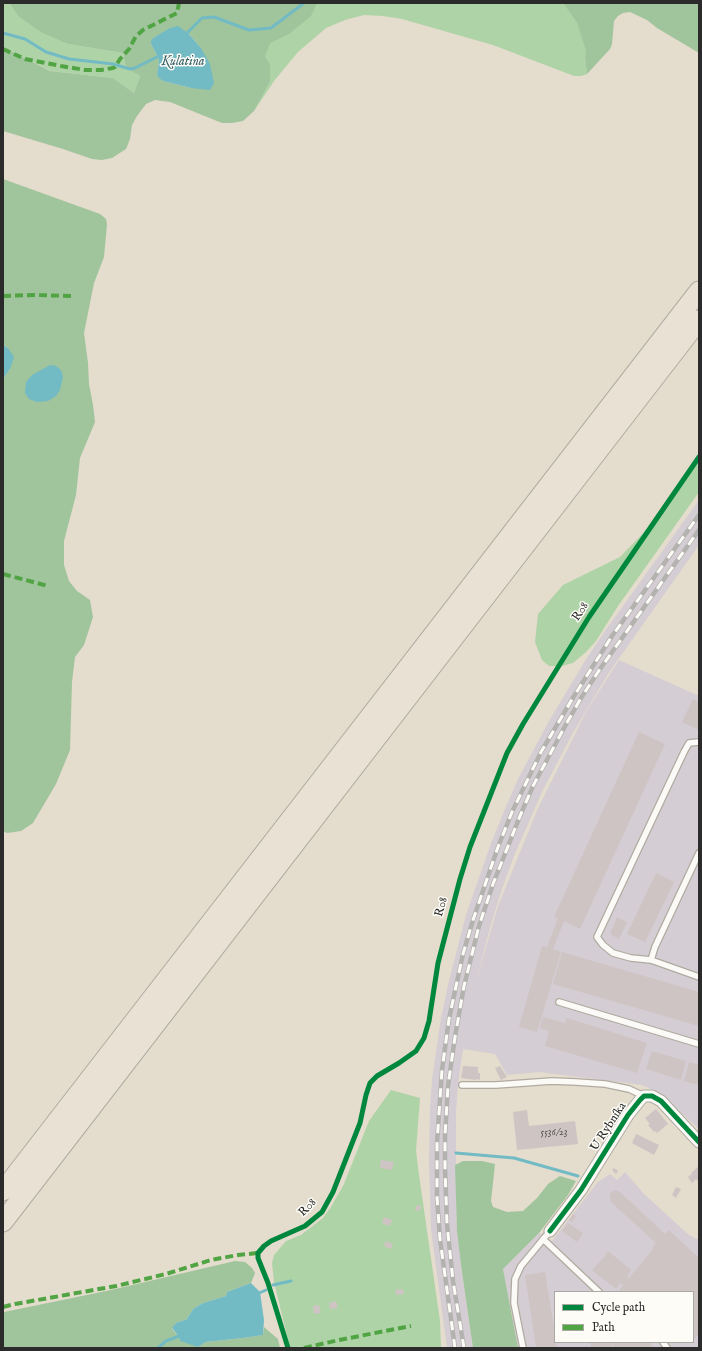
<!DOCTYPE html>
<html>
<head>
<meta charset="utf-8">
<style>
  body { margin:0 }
  #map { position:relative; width:702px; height:1351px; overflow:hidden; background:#e4dccc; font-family:"IM FELL English",serif }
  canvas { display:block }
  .frame { position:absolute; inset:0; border:4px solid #2b2b2b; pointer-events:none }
  .legend { position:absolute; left:554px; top:1291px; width:140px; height:52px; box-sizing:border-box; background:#fdfcf7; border:1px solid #a9a8a5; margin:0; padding:5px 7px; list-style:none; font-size:12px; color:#2b2b2b }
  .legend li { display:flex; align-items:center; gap:8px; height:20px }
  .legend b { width:20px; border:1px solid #a9a8a5 }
</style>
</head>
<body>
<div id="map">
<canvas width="702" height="1351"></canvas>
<div class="frame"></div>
<ul class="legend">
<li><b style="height:5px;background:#00873e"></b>Cycle path</li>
<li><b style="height:5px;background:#51a443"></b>Path</li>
</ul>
</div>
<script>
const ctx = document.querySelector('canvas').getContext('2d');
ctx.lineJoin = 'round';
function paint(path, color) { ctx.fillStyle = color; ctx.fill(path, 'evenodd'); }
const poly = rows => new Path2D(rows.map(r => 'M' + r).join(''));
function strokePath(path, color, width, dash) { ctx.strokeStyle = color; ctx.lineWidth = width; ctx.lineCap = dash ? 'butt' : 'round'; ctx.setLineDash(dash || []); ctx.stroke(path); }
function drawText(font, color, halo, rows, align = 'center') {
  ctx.font = font + ' "IM FELL English",serif'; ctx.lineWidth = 3; ctx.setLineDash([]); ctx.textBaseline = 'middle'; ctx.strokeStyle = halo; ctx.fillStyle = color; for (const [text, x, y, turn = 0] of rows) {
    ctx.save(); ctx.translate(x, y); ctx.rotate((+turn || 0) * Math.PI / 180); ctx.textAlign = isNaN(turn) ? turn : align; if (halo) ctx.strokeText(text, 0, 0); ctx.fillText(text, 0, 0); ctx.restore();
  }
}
const industrial = poly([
  [699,500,699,545,608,674,573,733,543,790,514,856,502,889,491,924,476,982,498,906,538,808,586,712,619,660,699,696,699,1129,658,1092,642,1085,539,1072,507,1075,495,1054,463,1049,458,1085,456,1112,456,1197,457,1231,461,1265,473,1348,447,1348,431,1229,429,1162,430,1108,432,1080,441,1018,448,985,466,915,490,846,505,809,518,779,549,721,585,661,605,631],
  [625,1172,644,1194,689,1235,699,1240,699,1348,518,1348,503,1269,539,1233,552,1241,597,1183,610,1174,617,1180],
  [555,1292,693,1292,693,1342,555,1342]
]);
const green = poly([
  [3,3,9,3,18,16,68,44,123,53,126,68,140,76,134,93,113,78,51,71,3,47],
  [193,3,563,3,577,23,587,50,585,58,587,74,581,76,574,76,493,45,402,19,383,16,364,15,345,20,326,28,298,52,274,81,254,111,260,99,270,64,265,56],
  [699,457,699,492,618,606,596,641,586,652,573,663,562,666,549,666,542,660,535,642,538,614,563,585,620,557,656,520,678,487],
  [391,1090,420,1098,416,1150,418,1168,440,1321,441,1348,290,1348,274,1282,272,1263,274,1255,286,1241,301,1235,323,1218,331,1207,344,1184,369,1121]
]);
const forest = poly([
  [9,3,317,3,311,16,289,34,270,43,265,56,270,64,270,81,254,111,243,121,232,123,222,123,170,102,155,100,146,104,137,116,132,125,130,139,126,149,112,158,102,160,92,159,63,149,3,131,3,47,50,71,113,78,134,93,140,76,126,68,123,53,68,44,41,32,18,16],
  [174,27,188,33,201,48,191,88,163,81,157,74,159,62,158,57,151,44,153,38],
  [563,3,699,3,699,53,657,28,647,20,630,12,623,13,618,16,614,21,612,44,610,49,587,74,585,58,586,50,577,23],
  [3,179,100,214,106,219,107,224,104,257,94,283,84,333,88,363,89,384,93,405,95,422,80,458,76,495,64,541,64,565,69,581,77,591,90,600,93,617,84,645,75,657,72,682,70,750,56,784,33,823,21,831,7,833,3,831,3,379,10,369,8,348,3,345],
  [463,1161,482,1161,495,1164,491,1201,493,1207,507,1212,523,1211,537,1198,548,1184,560,1176,576,1181,568,1195,539,1233,503,1269,518,1348,473,1348,461,1265,457,1231,456,1197,455,1165],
  [235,1261,245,1262,252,1268,255,1273,251,1283,227,1292,226,1296,203,1303,193,1309,187,1319,176,1323,172,1329,179,1337,198,1347,206,1342,243,1338,263,1335,264,1327,278,1339,280,1348,3,1348,4,1312,111,1290]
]);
const water = poly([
  [178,26,188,33,194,40,201,48,210,64,214,83,210,90,191,88,163,81,159,78,157,74,159,62,158,57,151,44,151,41,153,38,170,28],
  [3,345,8,348,14,357,10,369,3,379],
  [50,365,56,366,61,370,63,377,60,390,56,396,48,401,37,402,29,399,25,393,26,382,32,375],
  [251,1283,260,1292,264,1320,263,1335,243,1338,206,1342,198,1347,180,1341,179,1337,172,1328,176,1323,187,1319,193,1309,203,1303,226,1296,227,1292]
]);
const stream = poly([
  [3,33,25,39,46,52,69,59,113,64,130,69,135,68,161,55],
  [185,35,202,18,214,17,249,30,271,28,304,3],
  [456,1153,514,1158,578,1176],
  [273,1285,291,1281],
  [257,1294,266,1290],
  [158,1348,166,1341,182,1335]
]);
const building = poly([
  [693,699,699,702,699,730,682,722],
  [639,732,665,744,580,929,564,921,553,949,561,952,537,1032,519,1027,542,946,547,947,558,918,554,917],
  [656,873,674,882,645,942,627,934],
  [617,917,627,922,619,939,610,934],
  [562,952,699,992,699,1026,553,984],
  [543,1017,565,1023,567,1018,647,1043,637,1073,545,1046,549,1031,540,1028],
  [652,1051,686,1061,681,1080,646,1069],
  [689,1062,699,1065,699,1085,684,1081],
  [463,1066,478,1067,478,1073,480,1073,480,1080,477,1079,476,1080,461,1078],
  [500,1066,507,1077,501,1080,495,1068],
  [656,1109,668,1124,657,1133,655,1131,654,1132,648,1125,650,1124,645,1118],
  [527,1110,529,1126,575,1121,578,1144,517,1150,513,1112],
  [636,1134,659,1145,654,1155,632,1143],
  [381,1160,394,1162,392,1170,380,1168],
  [699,1166,699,1183,696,1179,692,1183,688,1177,692,1174,691,1173],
  [614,1168,618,1171,616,1174,612,1170],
  [676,1187,681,1189,676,1198,672,1195],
  [616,1190,620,1192,665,1234,669,1230,699,1258,699,1333,693,1341,693,1292,620,1292,619,1291,623,1285,620,1283,616,1289,592,1270,603,1258,608,1251,631,1270,627,1276,629,1278,653,1249,652,1248,656,1243,611,1202,610,1197,610,1194,613,1191],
  [417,1205,421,1206,420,1211,415,1210],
  [573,1214,576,1216,572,1222,569,1220],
  [384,1217,392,1220,390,1226,382,1223],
  [568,1223,583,1233,577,1242,562,1231],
  [386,1241,393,1244,391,1249,384,1246],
  [545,1272,555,1333,555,1342,556,1342,557,1348,536,1348,525,1275],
  [403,1289,404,1294,396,1295,395,1290],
  [336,1301,338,1308,330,1309,329,1303],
  [319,1305,321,1313,314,1314,313,1306],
  [590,1342,612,1342,613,1348,591,1348],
  [613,1342,651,1342,652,1348,614,1348]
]);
const service = poly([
  [699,853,655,947,651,960,699,977],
  [651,960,631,958,613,953,603,945,597,937,684,752,689,743,699,742],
  [559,1002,699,1044],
  [462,1085,496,1085,552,1081,576,1082,605,1084,629,1089,644,1096],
  [543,1239,599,1292],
  [663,1342,667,1348],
  [523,1348,514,1303,515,1279,521,1266,550,1231]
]);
const minor = poly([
  [550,1231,581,1190,628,1115,640,1100,644,1096,652,1096,661,1101,699,1142]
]);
const trunk = poly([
  [3,1191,699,291],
  [3,1222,699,320]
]);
const rail = poly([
  [455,1348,440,1239,437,1197,437,1143,442,1070,449,1019,463,954,473,920,498,847,512,812,541,752,574,696,612,636,699,515],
  [464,1348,453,1281,447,1224,445,1169,445,1136,448,1086,455,1037,464,986,479,926,493,884,520,816,533,786,564,728,581,698,600,669,699,530]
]);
const quiet = poly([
  [3,49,25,59,61,66,85,70,101,70,113,68,115,67,120,59,129,49,136,36,143,30,177,13,179,3],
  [3,296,34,295,74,296],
  [3,574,48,586],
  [3,1307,15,1304,116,1286,166,1274,211,1260,238,1255,258,1253],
  [304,1348,339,1340,411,1326]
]);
const cycleway = poly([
  [550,1231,581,1190,628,1115,640,1100,644,1096,652,1096,661,1101,699,1142],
  [288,1348,268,1283,258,1258,258,1253,264,1246,271,1241,305,1226,322,1212,333,1192,360,1123,366,1095,370,1083,377,1076,399,1063,416,1051,424,1038,429,1021,438,963,460,879,470,847,507,753,523,724,589,617,699,457]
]);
const numberNames = [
  ["5536/23",554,1133]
];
const streetNames = [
  ["R08",581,612,-57],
  ["R08",442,907,-75],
  ["U Rybníka",609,1127,-57],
  ["R08",308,1208,-46]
];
const waterNames = [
  ["Kulatina",183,62]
];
paint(industrial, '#d4cdd3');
paint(green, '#aed3a7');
paint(forest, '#a0c49c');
paint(water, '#73bbc4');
strokePath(stream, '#73bbc4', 3);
paint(building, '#cfc4c4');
strokePath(service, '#b0aba1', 8);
strokePath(minor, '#b0aba1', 13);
strokePath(trunk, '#b0aba1', 21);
strokePath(service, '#fbfaf7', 5.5);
strokePath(minor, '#fbfaf7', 11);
strokePath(trunk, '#eae1d5', 19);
strokePath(rail, '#b3b2af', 4.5);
strokePath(rail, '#fdfcf7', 3, [9]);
strokePath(quiet, '#51a443', 4, [8, 4]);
strokePath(cycleway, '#00873e', 5);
drawText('10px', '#545151', null, numberNames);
drawText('12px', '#2b2b2b', '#fdfcf7', streetNames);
drawText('italic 13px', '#345f67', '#fdfcf7', waterNames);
</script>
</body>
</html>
